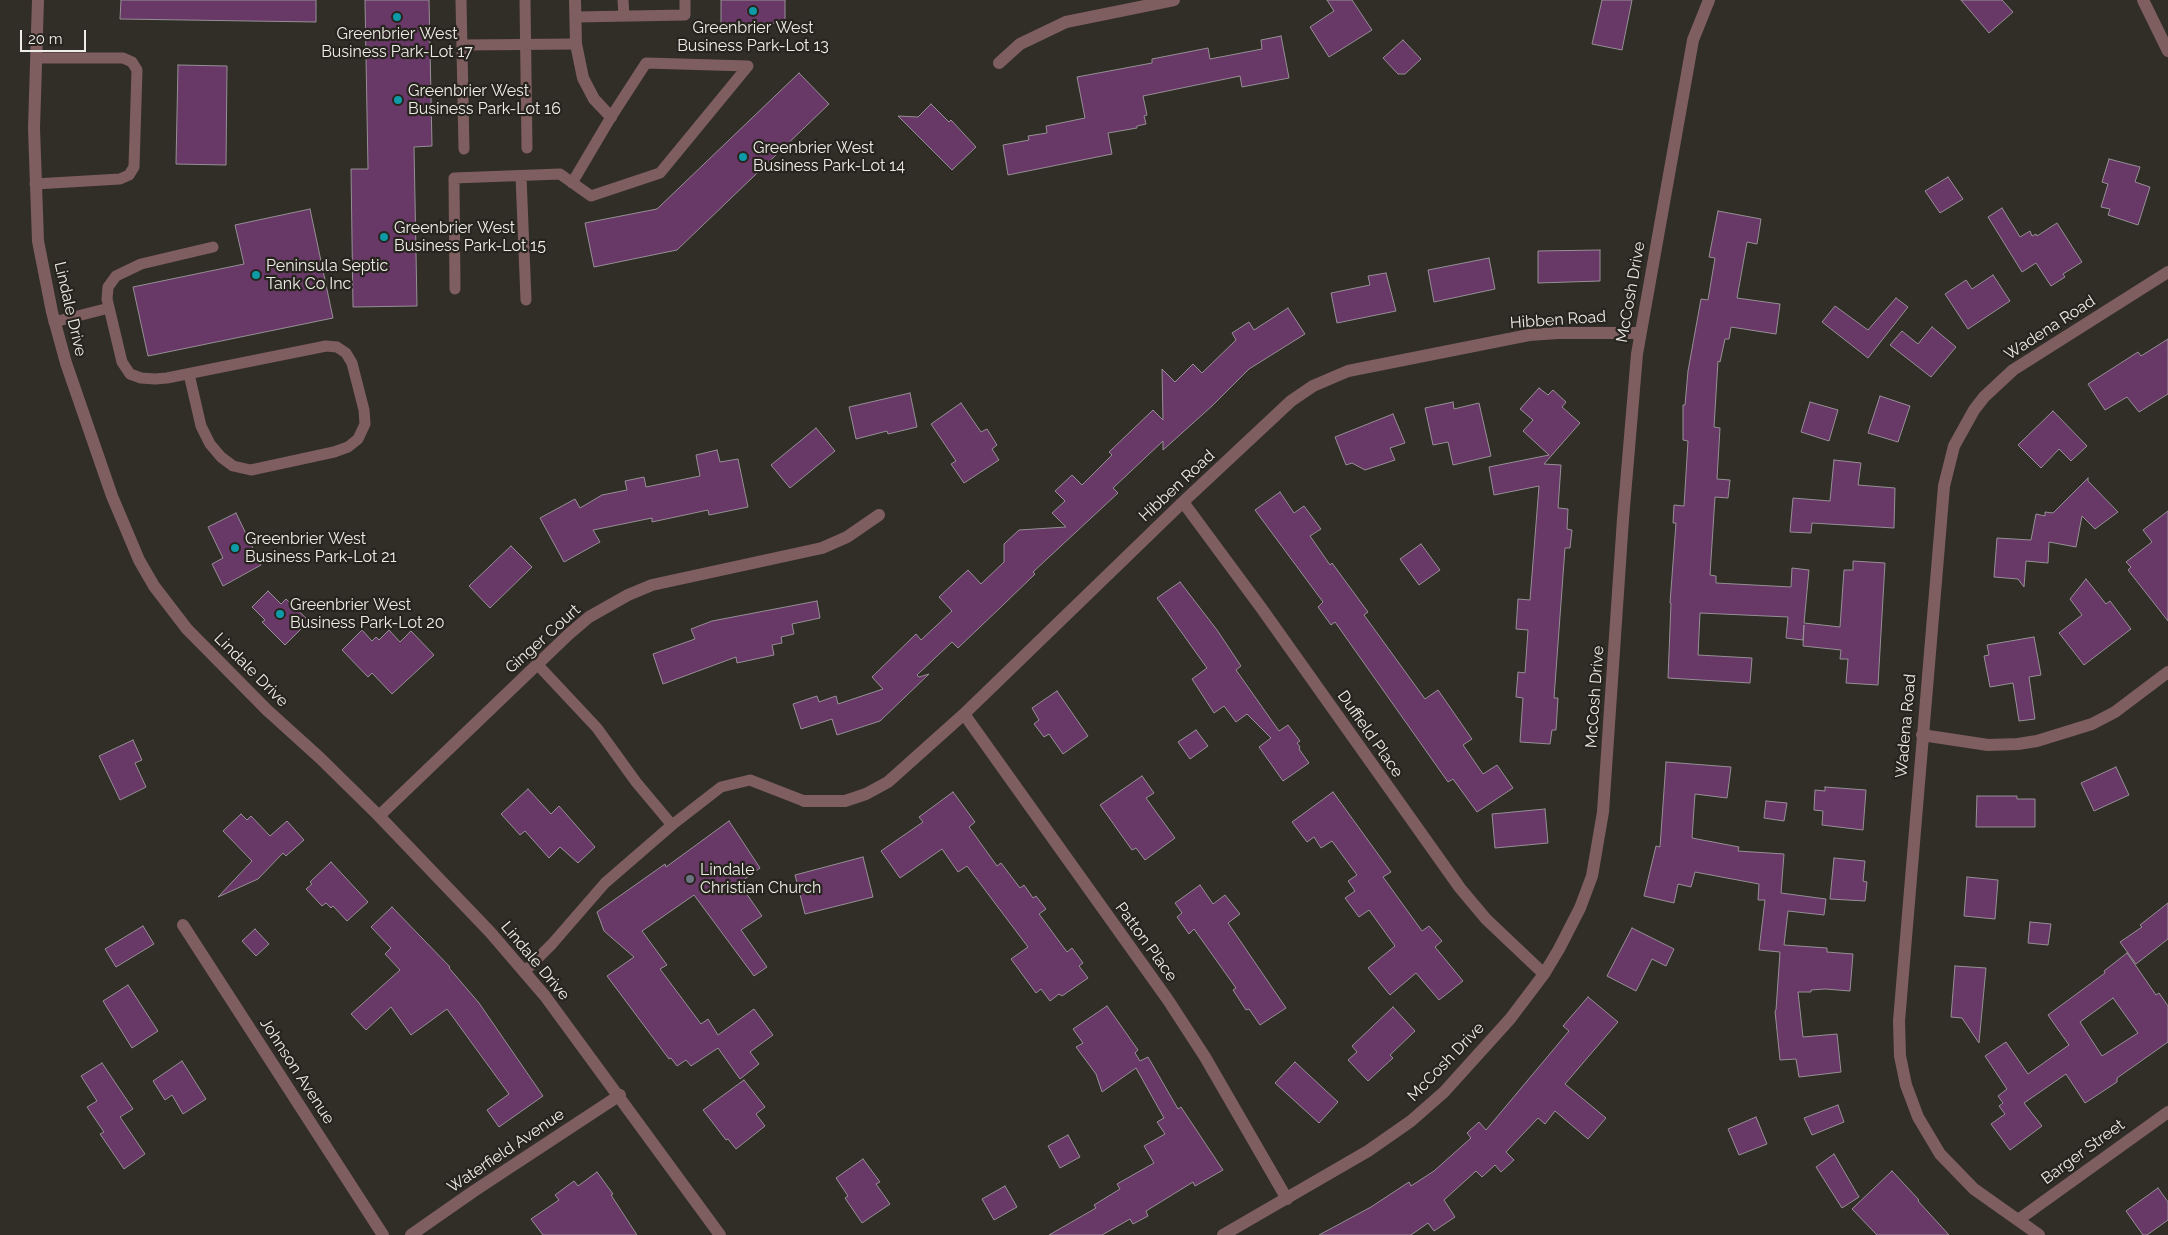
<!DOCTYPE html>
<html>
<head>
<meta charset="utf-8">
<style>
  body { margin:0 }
  #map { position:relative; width:2168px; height:1235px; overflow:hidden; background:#312e28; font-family:Raleway,sans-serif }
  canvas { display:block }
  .scale { position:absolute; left:20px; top:30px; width:66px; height:22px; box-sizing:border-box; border:2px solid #eeece8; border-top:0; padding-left:6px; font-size:15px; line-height:18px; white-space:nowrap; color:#eeece8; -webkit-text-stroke:4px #27241e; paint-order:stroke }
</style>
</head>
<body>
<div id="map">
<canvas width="2168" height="1235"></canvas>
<div class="scale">20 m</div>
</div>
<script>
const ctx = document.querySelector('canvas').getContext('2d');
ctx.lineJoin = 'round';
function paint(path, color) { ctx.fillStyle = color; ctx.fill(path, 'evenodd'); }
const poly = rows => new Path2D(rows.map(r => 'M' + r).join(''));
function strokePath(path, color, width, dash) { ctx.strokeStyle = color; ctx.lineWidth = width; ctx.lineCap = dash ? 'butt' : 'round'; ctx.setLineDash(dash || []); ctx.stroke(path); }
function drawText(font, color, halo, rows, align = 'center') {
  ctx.font = font + ' Raleway,sans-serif'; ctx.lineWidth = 4.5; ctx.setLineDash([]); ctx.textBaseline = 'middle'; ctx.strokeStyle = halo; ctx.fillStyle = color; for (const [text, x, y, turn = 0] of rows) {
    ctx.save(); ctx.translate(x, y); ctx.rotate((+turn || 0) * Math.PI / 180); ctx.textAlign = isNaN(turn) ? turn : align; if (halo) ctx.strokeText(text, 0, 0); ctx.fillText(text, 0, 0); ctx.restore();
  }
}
const building = poly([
  [121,0,316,0,316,22,120,19,121,0],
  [365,0,429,0,432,146,414,147,417,306,353,307,351,169,368,169,365,0],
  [721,0,785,0,785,23,721,24,721,0],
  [1327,0,1352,0,1372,30,1329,57,1310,27,1334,11,1327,0],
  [1602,0,1632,0,1622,50,1592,44,1602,0],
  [1961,0,2002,0,2013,12,1989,33,1961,0],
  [1281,36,1289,78,1242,87,1240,76,1143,96,1147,115,1144,116,1146,124,1137,126,1137,128,1108,133,1112,154,1008,175,1003,145,1029,140,1028,136,1047,133,1046,126,1085,118,1077,77,1152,63,1152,59,1208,48,1210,59,1262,49,1261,40,1281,36],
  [1403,40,1421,59,1405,74,1398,74,1383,58,1403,40],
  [178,65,227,66,226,165,176,164,178,65],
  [799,73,829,104,677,250,594,267,585,223,657,209,799,73],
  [931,104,949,122,951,120,976,147,952,170,898,116,918,117,931,104],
  [2109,159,2140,167,2135,182,2150,187,2138,225,2108,215,2110,209,2101,207,2108,184,2102,182,2109,159],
  [1948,177,1963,199,1940,213,1925,191,1948,177],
  [2002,208,2020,237,2030,231,2032,236,2036,234,2037,236,2057,223,2082,262,2063,274,2065,277,2051,286,2036,263,2022,272,1988,217,2002,208],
  [310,209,333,318,148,356,133,287,244,264,235,225,310,209],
  [1718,211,1761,219,1757,244,1747,242,1737,298,1780,304,1776,334,1731,327,1729,339,1725,339,1720,362,1718,361,1714,427,1720,428,1717,479,1730,480,1728,498,1715,497,1710,575,1716,576,1716,583,1791,587,1792,568,1809,570,1804,623,1840,627,1844,570,1853,570,1853,561,1885,563,1878,685,1846,683,1848,659,1840,659,1841,650,1803,646,1804,625,1803,640,1786,638,1788,617,1700,613,1698,655,1752,658,1750,683,1668,678,1671,603,1670,603,1676,523,1673,523,1674,505,1684,506,1688,441,1683,440,1683,405,1685,405,1688,371,1701,299,1708,300,1715,258,1709,257,1718,211],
  [1600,250,1600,281,1538,283,1538,251,1600,250],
  [1489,258,1495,289,1434,302,1428,270,1489,258],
  [1386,273,1396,311,1337,323,1331,293,1370,285,1368,276,1386,273],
  [1993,275,2010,301,1968,329,1945,294,1966,280,1972,289,1993,275],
  [1896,298,1908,307,1868,358,1822,322,1835,306,1868,330,1896,298],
  [1288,308,1305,334,1249,369,1212,406,1163,450,1163,441,1113,488,1118,493,1033,572,1035,574,1002,606,958,648,952,642,917,675,919,677,929,674,880,721,837,735,832,719,801,729,793,704,817,696,819,702,836,696,838,704,883,689,872,677,916,634,921,640,952,611,939,597,968,570,981,584,1004,562,1004,544,1019,530,1066,527,1052,513,1065,501,1055,491,1072,475,1082,485,1112,455,1109,452,1153,410,1163,420,1162,369,1175,382,1193,364,1202,373,1236,340,1232,333,1249,322,1254,330,1288,308],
  [1932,327,1956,347,1931,377,1890,345,1902,331,1918,344,1932,327],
  [2168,339,2168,394,2139,412,2127,397,2105,410,2088,384,2138,352,2141,356,2168,339],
  [1539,388,1548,395,1553,390,1566,402,1562,407,1580,423,1544,464,1561,465,1558,508,1568,509,1567,529,1572,530,1570,548,1565,548,1554,698,1558,698,1556,730,1552,730,1550,744,1520,742,1523,698,1516,697,1518,672,1525,673,1528,630,1516,629,1518,599,1530,600,1539,486,1494,495,1489,467,1549,455,1523,431,1533,420,1520,409,1539,388],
  [910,393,917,427,888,434,887,431,856,439,849,407,910,393],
  [1880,396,1910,406,1898,442,1868,433,1880,396],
  [1453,402,1454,409,1479,403,1491,456,1453,465,1448,442,1433,445,1425,408,1453,402],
  [1810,402,1838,410,1829,441,1801,432,1810,402],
  [961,403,981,432,987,429,997,445,992,449,999,460,964,483,951,464,956,461,931,424,961,403],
  [2053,411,2087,446,2071,461,2059,449,2041,468,2018,445,2053,411],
  [1393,414,1405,443,1390,448,1395,460,1365,470,1352,463,1346,465,1335,437,1393,414],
  [816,428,835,451,790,488,771,465,816,428],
  [717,450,720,462,738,459,748,507,709,515,708,510,652,522,652,518,593,530,600,542,564,562,540,518,575,499,580,508,602,495,627,490,625,481,644,477,646,487,700,476,696,455,717,450],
  [1834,460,1861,463,1858,485,1895,488,1894,528,1812,523,1811,533,1790,532,1793,498,1830,501,1834,460],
  [2088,478,2088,481,2118,512,2095,529,2082,516,2076,547,2049,542,2048,563,2026,561,2024,587,2018,579,1994,577,1997,538,2031,540,2036,514,2045,516,2045,512,2053,513,2088,478],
  [1280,492,1294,513,1304,506,1321,529,1310,536,1330,565,1332,563,1368,612,1364,615,1425,699,1438,690,1472,739,1463,745,1483,774,1497,765,1513,788,1477,812,1453,779,1448,782,1335,622,1331,625,1318,607,1323,602,1255,510,1280,492],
  [2168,511,2168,621,2128,570,2131,567,2126,562,2152,542,2143,530,2168,511],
  [236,513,261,565,223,586,212,564,223,558,208,527,236,513],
  [1421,544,1440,570,1419,585,1400,559,1421,544],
  [511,546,532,567,490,608,469,586,511,546],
  [2086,579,2106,604,2110,601,2131,629,2084,665,2059,633,2082,615,2070,599,2086,579],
  [1180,582,1217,630,1241,666,1236,670,1279,731,1288,725,1300,741,1297,743,1300,747,1299,749,1309,763,1283,781,1259,747,1271,738,1247,714,1236,722,1224,706,1214,713,1192,679,1207,668,1157,598,1180,582],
  [268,591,281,604,286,599,309,621,285,645,262,622,265,620,252,607,268,591],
  [817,601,820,618,792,624,794,634,781,637,782,643,772,645,774,655,737,663,736,657,663,684,653,654,695,639,691,629,712,621,817,601],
  [362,630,372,641,376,637,379,640,389,630,400,642,411,631,434,655,392,694,372,673,368,677,342,650,362,630],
  [2034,637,2041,675,2029,677,2035,719,2019,721,2013,683,1990,687,1984,656,1989,655,1987,645,2034,637],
  [1057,691,1088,736,1063,754,1049,734,1044,737,1034,724,1039,720,1032,708,1057,691],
  [1196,730,1208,746,1190,759,1178,742,1196,730],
  [133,740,142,760,135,763,146,787,120,800,99,756,133,740],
  [1666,762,1731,767,1727,798,1695,794,1692,838,1739,847,1738,851,1784,854,1781,893,1826,899,1824,915,1788,911,1784,945,1827,948,1827,952,1853,954,1850,991,1825,989,1811,990,1811,992,1798,992,1803,1037,1837,1034,1841,1072,1799,1077,1796,1059,1780,1060,1775,1011,1776,1010,1780,952,1759,950,1765,900,1758,900,1759,884,1695,872,1691,887,1678,884,1674,903,1644,896,1656,846,1660,847,1666,762],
  [2116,767,2129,795,2094,811,2081,783,2116,767],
  [1142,776,1154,793,1146,798,1175,838,1145,860,1136,848,1132,850,1100,805,1142,776],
  [1825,787,1866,790,1863,830,1822,825,1823,811,1814,810,1815,790,1825,791,1825,787],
  [528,789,551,814,559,806,595,847,578,863,560,847,549,858,525,831,520,835,501,814,528,789],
  [953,792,975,822,969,827,997,866,1001,863,1020,888,1024,885,1033,898,1036,896,1046,909,1039,914,1067,952,1072,948,1083,963,1079,966,1088,978,1062,996,1059,994,1050,1001,1041,989,1036,993,1011,959,1028,947,967,866,958,872,942,849,900,878,881,851,923,822,919,817,953,792],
  [1333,792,1391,872,1383,877,1422,931,1429,926,1442,941,1435,947,1463,981,1439,1000,1416,973,1390,995,1368,968,1395,946,1369,910,1359,917,1345,898,1355,891,1348,881,1357,875,1332,841,1321,848,1314,837,1307,842,1292,822,1333,792],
  [1977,796,2017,796,2017,799,2035,799,2035,827,1976,827,1977,796],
  [1766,801,1787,803,1784,821,1764,818,1766,801],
  [1545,809,1548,843,1495,848,1492,814,1545,809],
  [241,814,247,820,251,816,270,836,287,821,304,840,286,856,283,853,258,879,218,897,252,861,223,831,241,814],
  [729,821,760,868,739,883,762,916,741,930,767,967,754,976,694,895,642,931,667,965,660,969,701,1024,708,1019,718,1035,754,1009,773,1035,750,1052,759,1064,740,1079,718,1048,691,1066,686,1060,677,1066,671,1058,669,1059,607,976,634,957,604,931,597,912,665,864,666,867,729,821],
  [863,857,873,897,805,914,795,875,863,857],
  [1834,858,1865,861,1863,881,1867,882,1865,901,1830,899,1834,858],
  [331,862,368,902,347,921,333,906,331,908,326,903,322,906,306,889,312,884,310,882,331,862],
  [1967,877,1998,880,1995,919,1964,916,1967,877],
  [1200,885,1213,904,1225,895,1240,914,1228,923,1286,1008,1260,1025,1249,1009,1246,1010,1233,990,1236,988,1194,929,1189,934,1177,917,1182,913,1175,903,1200,885],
  [2168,903,2168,939,2136,964,2120,942,2142,927,2140,925,2168,903],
  [392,907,450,967,449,968,479,1003,543,1096,499,1127,487,1110,509,1094,447,1009,411,1035,391,1007,366,1030,351,1014,400,970,385,954,391,948,371,927,392,907],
  [2030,922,2051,924,2048,945,2028,943,2030,922],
  [143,926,154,944,116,967,105,949,143,926],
  [1632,928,1674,949,1666,966,1652,959,1636,991,1607,976,1632,928],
  [255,929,269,944,256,956,242,941,255,929],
  [2127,953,2156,995,2159,993,2168,1006,2168,1042,2117,1078,2117,1082,2085,1103,2066,1074,2024,1103,2042,1126,2010,1150,1991,1124,2005,1114,1999,1106,2003,1103,1998,1096,2007,1089,1985,1056,2006,1042,2028,1074,2069,1045,2048,1015,2105,973,2104,971,2127,953],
  [2113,998,2138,1033,2102,1056,2080,1022,2113,998],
  [1955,966,1986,968,1979,1043,1962,1018,1951,1017,1955,966],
  [128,985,158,1031,132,1048,103,1001,128,985],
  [1588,997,1618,1022,1565,1084,1606,1118,1588,1139,1555,1111,1545,1124,1538,1118,1506,1152,1514,1160,1501,1172,1495,1165,1482,1177,1476,1171,1444,1200,1455,1217,1434,1231,1428,1223,1411,1235,1319,1235,1371,1207,1409,1182,1411,1186,1434,1171,1471,1138,1467,1133,1479,1122,1486,1130,1569,1031,1563,1026,1588,997],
  [1107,1006,1138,1050,1135,1053,1140,1061,1148,1057,1178,1109,1181,1107,1223,1170,1195,1186,1193,1182,1146,1211,1148,1216,1133,1224,1130,1219,1102,1235,1049,1235,1096,1208,1094,1205,1120,1189,1117,1184,1154,1163,1144,1146,1165,1134,1157,1122,1164,1118,1136,1068,1102,1092,1096,1074,1076,1047,1083,1043,1073,1029,1107,1006],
  [1393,1007,1415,1031,1390,1055,1393,1058,1368,1081,1348,1060,1357,1052,1352,1046,1393,1007],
  [182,1061,206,1099,183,1114,172,1095,165,1100,153,1081,182,1061],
  [1295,1062,1338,1102,1319,1123,1275,1083,1295,1062],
  [102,1063,133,1109,120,1117,145,1154,124,1169,100,1134,104,1132,87,1107,97,1101,81,1076,102,1063],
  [744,1080,765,1107,756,1114,765,1126,736,1149,728,1139,726,1140,703,1110,744,1080],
  [1838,1105,1844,1122,1812,1135,1804,1118,1838,1105],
  [1756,1117,1767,1144,1739,1155,1728,1129,1756,1117],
  [1068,1135,1080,1157,1060,1168,1048,1146,1068,1135],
  [1834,1154,1859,1197,1842,1208,1816,1167,1834,1154],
  [863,1159,880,1182,876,1184,890,1204,862,1223,845,1198,848,1196,836,1178,863,1159],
  [1892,1171,1919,1200,1918,1201,1949,1235,1877,1235,1852,1209,1892,1171],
  [597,1172,613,1194,611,1195,637,1235,543,1235,531,1219,559,1200,555,1195,574,1181,578,1186,597,1172],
  [1005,1186,1017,1207,994,1220,982,1199,1005,1186],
  [2158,1188,2168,1202,2168,1220,2147,1235,2143,1235,2126,1211,2158,1188]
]);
const service = poly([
  [461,0,464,149],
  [525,0,527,148],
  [623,0,624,16],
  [576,17,685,15,685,0],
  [462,45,576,44],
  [521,176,526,300],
  [35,184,120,179,129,175,134,167,137,70,132,62,123,58,36,58],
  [455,289,454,178,560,174,591,196,660,173,748,66,646,63,611,117,572,183],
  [54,322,109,308],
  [189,374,201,426,210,444,221,457,233,466,251,470,334,452,348,447,358,439,365,424,364,410,352,363,346,353,337,347,326,346,167,378,155,379,141,378,130,374,122,362,107,299,108,287,116,276,141,264,213,247],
  [672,825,721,787,750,780,804,801],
  [524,972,552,944,605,883,672,825,636,782,597,728,537,664]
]);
const minor = poly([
  [575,0,576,44,583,78,594,99,611,117],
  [2143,0,2168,51],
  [999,63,1020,44,1066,22,1174,0],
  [1183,502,1262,609,1460,888,1486,919,1544,974],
  [964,714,1168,1000,1205,1057,1287,1199],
  [1922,735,1988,745,2018,744,2037,741,2092,724,2115,712,2168,672],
  [804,801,845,801,866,794,888,782,964,714,1183,502,1291,401,1313,386,1348,371,1529,335,1558,333,1640,333],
  [379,816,569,634,589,617,628,595,652,585,822,548,847,537,879,515],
  [183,925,383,1235],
  [2018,1220,2168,1112],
  [411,1235,474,1191,620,1095],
  [1223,1235,1368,1151,1411,1121,1444,1092,1510,1019,1544,974,1559,949,1580,908,1592,876,1603,812,1623,519,1637,354,1693,40,1709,0],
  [2039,1235,1974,1189,1940,1154,1918,1117,1906,1085,1900,1056,1899,1021,1944,486,1954,446,1974,410,1984,397,2013,370,2168,272]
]);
const tertiary = poly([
  [38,0,34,128,38,241,52,312,66,363,112,496,139,560,154,586,187,629,267,710,320,758,379,816,490,932,545,996,720,1235]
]);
const markers = [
  [753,11,5,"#0f9aa8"],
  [397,17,5,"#0f9aa8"],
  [398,100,5,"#0f9aa8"],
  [743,157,5,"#0f9aa8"],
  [384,237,5,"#0f9aa8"],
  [256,275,5,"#0f9aa8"],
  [235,548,5,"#0f9aa8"],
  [280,614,5,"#0f9aa8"],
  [690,879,5,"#6b7280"]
];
const poiNames = [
  ["Greenbrier West",753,28,"center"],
  ["Business Park-Lot 13",753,46,"center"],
  ["Greenbrier West",397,34,"center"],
  ["Business Park-Lot 17",397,52,"center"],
  ["Greenbrier West",408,91],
  ["Business Park-Lot 16",408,109],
  ["Greenbrier West",753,148],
  ["Business Park-Lot 14",753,166],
  ["Greenbrier West",394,228],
  ["Business Park-Lot 15",394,246],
  ["Peninsula Septic",266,266],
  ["Tank Co Inc",266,284],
  ["Greenbrier West",245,539],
  ["Business Park-Lot 21",245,557],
  ["Greenbrier West",290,605],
  ["Business Park-Lot 20",290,623],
  ["Lindale",700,870],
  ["Christian Church",700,888]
];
const streetNames = [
  ["McCosh Drive",1631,292,-80],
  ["Lindale Drive",70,309,77],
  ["Hibben Road",1558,320,-4],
  ["Wadena Road",2050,328,-33],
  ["Hibben Road",1177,486,-43],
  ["Ginger Court",543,639,-42],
  ["Lindale Drive",251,670,45],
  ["McCosh Drive",1595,697,-86],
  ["Wadena Road",1906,726,-85],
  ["Duffield Place",1370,734,55],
  ["Patton Place",1146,942,54],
  ["Lindale Drive",535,961,50],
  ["McCosh Drive",1446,1062,-46],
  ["Johnson Avenue",297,1071,57],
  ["Waterfield Avenue",506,1151,-34],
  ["Barger Street",2083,1152,-36]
];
paint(building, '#683867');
strokePath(building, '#968f95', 1);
strokePath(service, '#7f5e60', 11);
strokePath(minor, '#7f5e60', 12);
strokePath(tertiary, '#7f5e60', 12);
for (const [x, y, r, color] of markers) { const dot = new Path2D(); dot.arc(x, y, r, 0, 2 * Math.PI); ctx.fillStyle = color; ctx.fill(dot); strokePath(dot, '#27241e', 2); }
drawText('16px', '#eeece8', '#27241e', poiNames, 'left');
drawText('16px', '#eeece8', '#27241e', streetNames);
</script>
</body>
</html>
